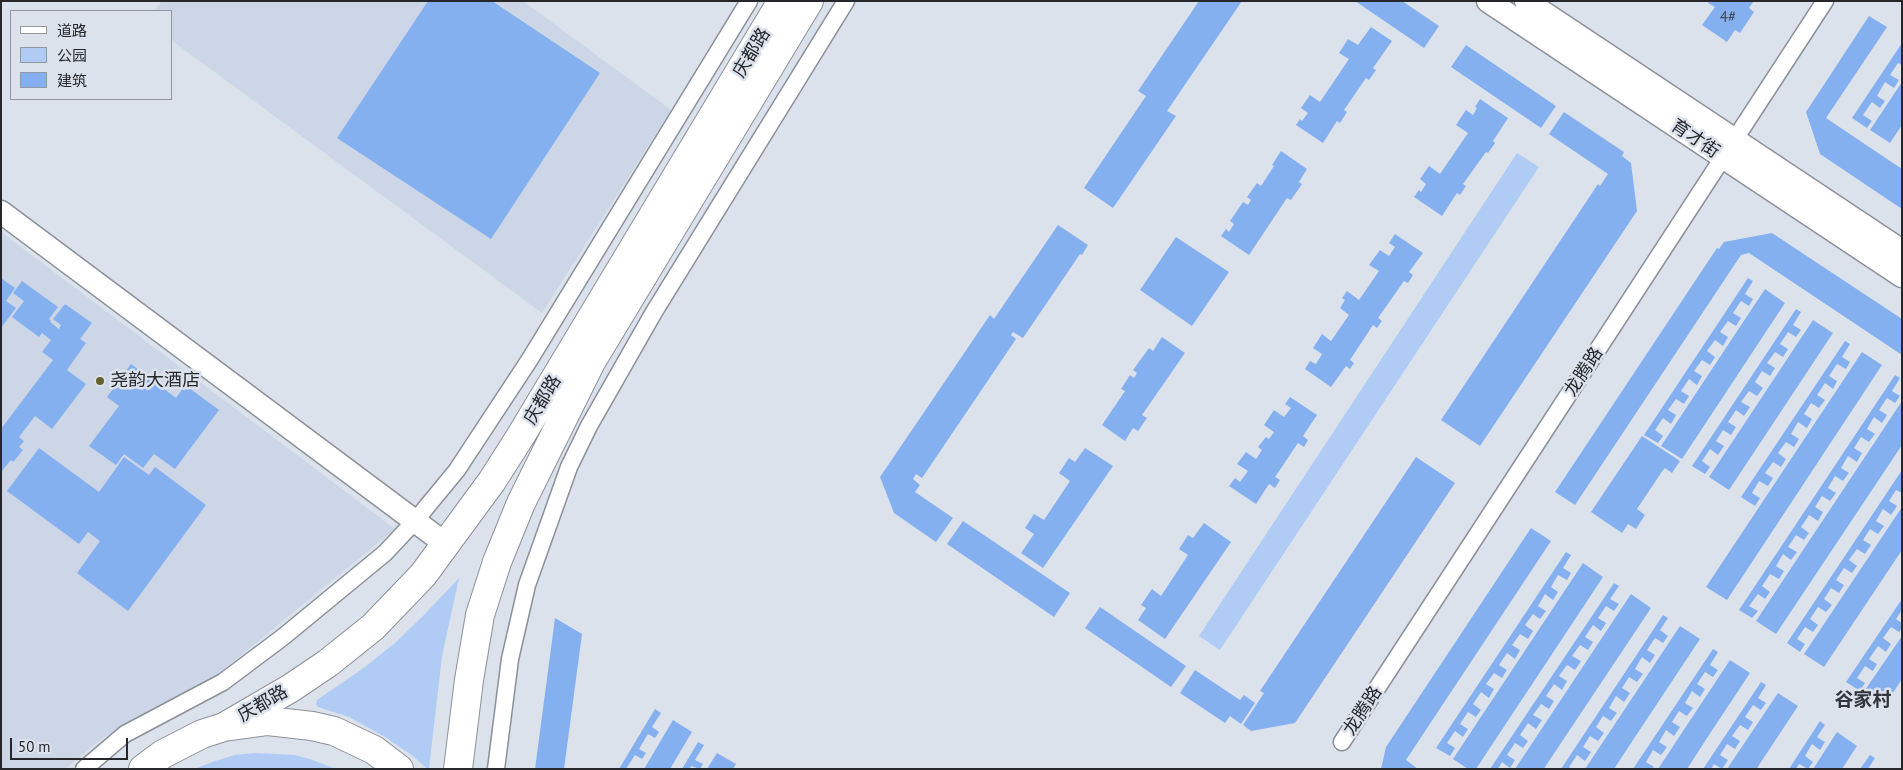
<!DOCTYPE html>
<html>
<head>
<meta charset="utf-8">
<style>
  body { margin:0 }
  #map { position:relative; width:1903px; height:770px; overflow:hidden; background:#dce2ec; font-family:"PT Sans","Noto Sans SC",sans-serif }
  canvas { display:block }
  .frame { position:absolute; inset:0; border:2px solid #25272b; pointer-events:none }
  .legend { position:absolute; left:10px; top:10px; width:162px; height:90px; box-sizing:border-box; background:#dce2ec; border:1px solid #93979f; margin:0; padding:6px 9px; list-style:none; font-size:15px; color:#25272b }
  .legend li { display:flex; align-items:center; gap:10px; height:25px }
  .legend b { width:25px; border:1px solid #93979f }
  .scale { position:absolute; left:10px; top:738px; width:118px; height:22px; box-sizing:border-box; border:2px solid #25272b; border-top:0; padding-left:6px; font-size:15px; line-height:18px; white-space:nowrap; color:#25272b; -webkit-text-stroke:4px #dce2ec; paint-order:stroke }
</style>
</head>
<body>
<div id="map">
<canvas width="1903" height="770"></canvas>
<div class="frame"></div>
<ul class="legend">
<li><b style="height:6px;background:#fff"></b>道路</li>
<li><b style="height:14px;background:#b0ccf5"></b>公园</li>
<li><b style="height:14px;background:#85b0ef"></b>建筑</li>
</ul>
<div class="scale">50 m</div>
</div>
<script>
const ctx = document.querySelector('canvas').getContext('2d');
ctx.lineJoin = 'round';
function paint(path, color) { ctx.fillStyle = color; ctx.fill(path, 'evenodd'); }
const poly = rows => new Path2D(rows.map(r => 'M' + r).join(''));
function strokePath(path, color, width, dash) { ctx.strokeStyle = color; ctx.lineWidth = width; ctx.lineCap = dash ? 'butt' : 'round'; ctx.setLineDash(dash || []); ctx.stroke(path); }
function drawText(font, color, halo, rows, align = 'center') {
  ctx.font = font + ' "PT Sans","Noto Sans SC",sans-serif'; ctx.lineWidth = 5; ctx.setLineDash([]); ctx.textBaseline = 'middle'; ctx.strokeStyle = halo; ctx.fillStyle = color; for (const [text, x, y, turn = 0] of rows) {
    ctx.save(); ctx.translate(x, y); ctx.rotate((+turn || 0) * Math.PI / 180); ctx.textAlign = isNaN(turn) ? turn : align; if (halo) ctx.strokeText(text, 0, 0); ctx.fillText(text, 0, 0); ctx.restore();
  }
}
const built = poly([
  [162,1,523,1,671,110,542,313,171,40,171,11,154,11],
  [1,232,395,529,218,674,104,737,65,769,1,769]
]);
const green = poly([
  [1517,153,1539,167,1220,650,1199,636],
  [459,578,442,656,429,769,427,769,413,756,385,737,349,717,318,707,316,704,317,700,365,667,396,642,423,616],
  [255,753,295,755,313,760,336,769,194,769,215,761,235,755]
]);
const building = poly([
  [428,1,492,1,600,73,491,239,337,138],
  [1199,1,1242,1,1167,111,1176,116,1113,208,1084,188,1146,96,1138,91],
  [1355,1,1402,1,1439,26,1424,48],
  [1709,1,1754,1,1749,8,1754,12,1740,33,1735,30,1727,42,1702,25,1715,7,1708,3],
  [1869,16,1887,27,1826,118,1902,169,1902,209,1820,154,1806,112],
  [1371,27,1392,41,1373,68,1376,70,1369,80,1366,78,1344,110,1347,112,1340,123,1337,121,1323,143,1296,125,1300,119,1302,121,1308,113,1301,108,1310,95,1320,102,1349,59,1339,53,1348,39,1358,45],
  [1902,43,1902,65,1898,63,1890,75,1899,80,1894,88,1885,82,1877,96,1885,101,1880,108,1872,102,1863,115,1872,121,1867,128,1852,118],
  [1466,45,1556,106,1541,128,1451,67],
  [1902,82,1902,125,1890,143,1870,130],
  [1480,99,1508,118,1493,141,1495,143,1488,153,1486,152,1463,184,1466,186,1460,195,1457,193,1442,216,1414,197,1419,190,1421,192,1426,184,1420,179,1429,166,1440,174,1468,133,1456,125,1466,110,1473,115,1477,108,1475,107],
  [1564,112,1624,152,1622,156,1631,163,1637,211,1480,446,1441,420,1598,184,1600,186,1608,174,1549,134],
  [1281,151,1307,169,1299,182,1302,184,1291,200,1287,198,1249,255,1221,236,1226,229,1229,232,1234,224,1230,221,1243,202,1248,205,1251,200,1247,197,1257,183,1261,186,1274,166,1272,165],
  [1058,225,1088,245,1082,255,1080,254,1023,338,1013,332,1011,335,1016,339,922,478,916,474,913,479,920,485,915,492,953,518,936,542,894,513,880,477,990,315,994,319],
  [1772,233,1902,319,1902,355,1749,253,1741,255,1575,505,1555,492,1717,248,1719,249,1724,242],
  [1395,234,1423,253,1409,272,1413,275,1408,283,1404,281,1378,318,1382,321,1377,328,1373,325,1350,360,1354,363,1350,369,1346,366,1331,387,1305,369,1310,361,1316,364,1322,354,1313,348,1322,334,1331,341,1349,315,1340,308,1345,300,1342,298,1347,291,1359,300,1379,271,1369,265,1380,250,1389,256,1395,247,1389,243],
  [1176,237,1229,272,1192,326,1140,290],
  [1,278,15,288,6,301,16,308,1,328],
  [1748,278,1753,281,1745,294,1753,299,1749,306,1741,301,1733,313,1741,318,1736,326,1728,321,1720,332,1728,337,1723,346,1715,340,1707,351,1715,357,1710,365,1702,360,1694,371,1702,376,1697,385,1689,379,1681,391,1689,396,1684,404,1676,399,1668,410,1676,415,1671,424,1663,418,1655,430,1663,436,1658,443,1644,435],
  [22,281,58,307,49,319,51,321,50,322,59,329,61,325,53,319,65,304,92,323,80,339,86,343,67,370,86,384,52,429,35,416,19,437,24,441,19,447,23,450,13,462,11,460,1,472,1,429,53,360,42,352,51,340,42,333,39,337,12,317,24,301,13,293],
  [1765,289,1785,303,1682,459,1661,446],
  [1796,309,1801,312,1793,325,1801,330,1796,337,1788,332,1780,344,1788,349,1783,357,1775,352,1767,363,1775,368,1770,376,1762,371,1755,382,1763,388,1757,396,1749,391,1741,402,1750,407,1744,416,1736,410,1728,422,1736,427,1731,435,1723,430,1716,441,1724,446,1718,455,1710,449,1702,461,1710,467,1705,474,1692,466],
  [1813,320,1833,333,1729,490,1709,477],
  [1162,337,1185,353,1142,415,1147,418,1138,431,1133,428,1125,441,1102,425,1125,391,1121,389,1130,375,1134,378,1137,373,1133,370,1149,348,1153,351],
  [1845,341,1850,344,1842,357,1850,362,1846,369,1837,364,1829,376,1837,381,1833,389,1825,383,1817,395,1825,400,1819,408,1811,403,1804,414,1812,419,1807,428,1798,422,1791,434,1799,439,1794,447,1786,442,1778,453,1786,459,1781,467,1773,462,1765,473,1773,478,1768,486,1759,481,1752,493,1760,498,1755,506,1741,497],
  [1862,352,1882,365,1727,600,1706,587],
  [131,364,176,398,185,385,219,410,175,469,154,454,143,468,124,454,116,465,89,446,119,406,107,397],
  [1895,375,1900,378,1892,391,1900,396,1895,403,1887,398,1879,410,1887,415,1882,423,1874,417,1867,429,1875,434,1869,442,1861,437,1854,448,1862,453,1857,462,1848,456,1841,468,1849,473,1843,481,1835,476,1828,488,1836,493,1830,501,1822,496,1815,507,1823,512,1818,521,1809,515,1801,527,1809,533,1804,540,1796,535,1788,547,1797,552,1791,560,1783,554,1776,566,1784,571,1779,579,1770,574,1762,586,1770,592,1765,599,1758,594,1749,606,1758,611,1752,618,1739,610],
  [1290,397,1317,415,1303,436,1308,440,1304,447,1298,443,1275,477,1280,480,1275,488,1269,484,1256,504,1229,486,1235,478,1240,482,1248,471,1237,464,1246,452,1256,459,1262,450,1258,447,1266,437,1269,439,1274,432,1264,425,1274,410,1284,417,1291,408,1285,404],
  [1902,401,1902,445,1776,634,1756,621],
  [1642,436,1680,461,1672,473,1665,468,1661,473,1637,509,1645,515,1636,529,1628,524,1622,533,1591,512],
  [39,448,99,492,124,457,149,475,155,467,206,505,128,611,77,573,100,541,88,532,79,544,7,491],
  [1085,448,1113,466,1043,568,1021,553,1034,534,1025,528,1034,514,1044,520,1070,481,1059,473,1069,458,1075,462],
  [1416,457,1455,483,1295,723,1251,731,1243,725,1264,693,1260,691],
  [1902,470,1902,493,1896,490,1889,501,1897,506,1891,515,1883,509,1876,521,1884,526,1878,534,1870,529,1863,540,1871,545,1865,554,1857,549,1849,560,1857,566,1852,573,1844,568,1836,580,1844,585,1839,593,1831,588,1824,599,1832,605,1826,612,1818,607,1810,619,1818,625,1813,632,1805,627,1797,639,1805,644,1800,652,1787,643],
  [1902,507,1902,550,1824,667,1804,654],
  [963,521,1070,593,1054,617,947,544],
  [1204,523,1231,542,1165,639,1138,620,1146,608,1141,605,1152,589,1161,596,1188,555,1179,549,1188,535,1193,538],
  [1531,528,1551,541,1406,760,1418,769,1381,769,1386,747],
  [1566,552,1571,555,1563,568,1571,573,1567,580,1558,575,1551,587,1558,592,1553,600,1545,594,1538,606,1546,611,1540,619,1533,614,1525,625,1533,631,1528,639,1520,634,1512,645,1520,650,1515,659,1507,653,1499,665,1507,670,1502,678,1494,673,1486,684,1494,689,1489,698,1481,692,1473,704,1481,710,1476,717,1468,712,1460,724,1468,729,1463,737,1455,731,1447,743,1455,748,1450,756,1436,748],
  [1583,563,1603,577,1476,769,1468,769,1453,759],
  [1614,583,1619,586,1610,599,1619,604,1614,611,1606,606,1598,618,1606,623,1601,631,1593,625,1585,637,1593,642,1588,650,1580,645,1572,656,1581,661,1575,670,1567,665,1559,676,1567,681,1562,690,1554,684,1546,696,1554,701,1549,709,1541,704,1533,715,1542,720,1536,729,1528,723,1520,735,1528,741,1523,748,1515,743,1507,755,1515,760,1510,768,1502,762,1498,769,1490,769],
  [1631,594,1651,608,1547,764,1544,769,1515,769],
  [1902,599,1902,610,1896,619,1902,623,1902,628,1899,632,1891,627,1883,638,1891,644,1886,652,1878,646,1869,659,1877,664,1873,671,1865,666,1857,678,1865,683,1860,691,1846,682],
  [1100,607,1186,666,1171,687,1085,628],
  [1663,615,1668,618,1660,630,1668,636,1663,643,1655,638,1647,650,1655,655,1650,663,1642,657,1635,669,1643,674,1637,682,1629,677,1622,688,1630,693,1624,702,1616,696,1609,708,1617,713,1611,721,1603,716,1596,727,1604,733,1598,741,1590,736,1583,747,1591,752,1585,761,1577,755,1569,767,1572,769,1561,769],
  [555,618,582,634,564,769,535,769],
  [1680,626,1700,639,1635,737,1614,769,1585,769],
  [1902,636,1902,679,1884,707,1863,693],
  [1713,649,1718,652,1710,665,1718,670,1713,677,1705,672,1697,684,1705,689,1700,697,1692,691,1685,703,1693,708,1687,716,1679,711,1672,722,1680,727,1674,736,1666,730,1659,742,1667,747,1661,755,1653,750,1646,762,1654,767,1652,769,1633,769],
  [1730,660,1750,673,1711,732,1687,769,1658,769],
  [1195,670,1240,700,1244,695,1255,703,1241,724,1230,716,1225,723,1180,693],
  [1761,682,1766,685,1758,698,1766,703,1761,710,1753,705,1745,717,1753,722,1748,730,1740,725,1732,736,1740,741,1735,749,1727,744,1720,755,1728,760,1722,769,1714,764,1711,769,1703,769],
  [1778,693,1798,706,1759,765,1757,769,1727,769],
  [655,709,661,713,652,727,659,732,655,738,648,734,639,749,646,753,642,759,635,755,626,769,619,769],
  [673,720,692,732,670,769,644,769],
  [1820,721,1825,725,1817,737,1825,742,1820,750,1812,744,1805,756,1813,762,1808,769,1799,764,1796,769,1789,769],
  [1837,732,1857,746,1842,769,1813,769],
  [698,742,704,745,695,760,703,764,700,769,691,766,690,769,682,769],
  [717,753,736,764,733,769,707,769],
  [1870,755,1875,758,1868,769,1860,769]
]);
const street = poly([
  [1342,742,1825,1],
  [84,769,125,734,223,682,283,637,385,553,415,521,457,470,530,359,749,1],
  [496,769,510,659,527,585,569,467,589,426,654,312,846,1]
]);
const secondary = poly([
  [1488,1,1902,276],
  [1526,1,1902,251],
  [1,212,447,545]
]);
const highway = poly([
  [224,727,291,688,328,663,373,627,423,575,492,481,520,437,782,1],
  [143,769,163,754,202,734,224,727,268,721,312,726,334,731,374,750,399,769],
  [458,769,469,680,480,615,497,562,521,503,591,362,809,1]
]);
const markers = [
  [100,381,5,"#646330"]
];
const numberNames = [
  ["4#",1728,18]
];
const streetNames = [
  ["庆都路",752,53,-59],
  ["育才街",1695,139,34],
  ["龙腾路",1584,372,-57],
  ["庆都路",543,400,-59],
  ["庆都路",263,704,-30],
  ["龙腾路",1363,711,-57]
];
const poiNames = [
  ["尧韵大酒店",110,381]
];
const neighbourhoodNames = [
  ["谷家村",1863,701]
];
paint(built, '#ccd6e6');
paint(green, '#b0ccf5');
paint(building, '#85b0ef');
strokePath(street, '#8b919a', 19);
strokePath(secondary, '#8b919a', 25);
strokePath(highway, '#8b919a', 30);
strokePath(street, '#fff', 16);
strokePath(secondary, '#fff', 22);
strokePath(highway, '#fff', 28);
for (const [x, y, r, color] of markers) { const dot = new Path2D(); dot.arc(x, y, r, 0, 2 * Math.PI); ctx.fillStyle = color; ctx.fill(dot); strokePath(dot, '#dce2ec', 2); }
drawText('15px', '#3d495c', null, numberNames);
drawText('18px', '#25272b', '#dce2ec', streetNames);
drawText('18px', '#25272b', '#dce2ec', poiNames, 'left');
drawText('bold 19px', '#31363e', '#dce2ec', neighbourhoodNames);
</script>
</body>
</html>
